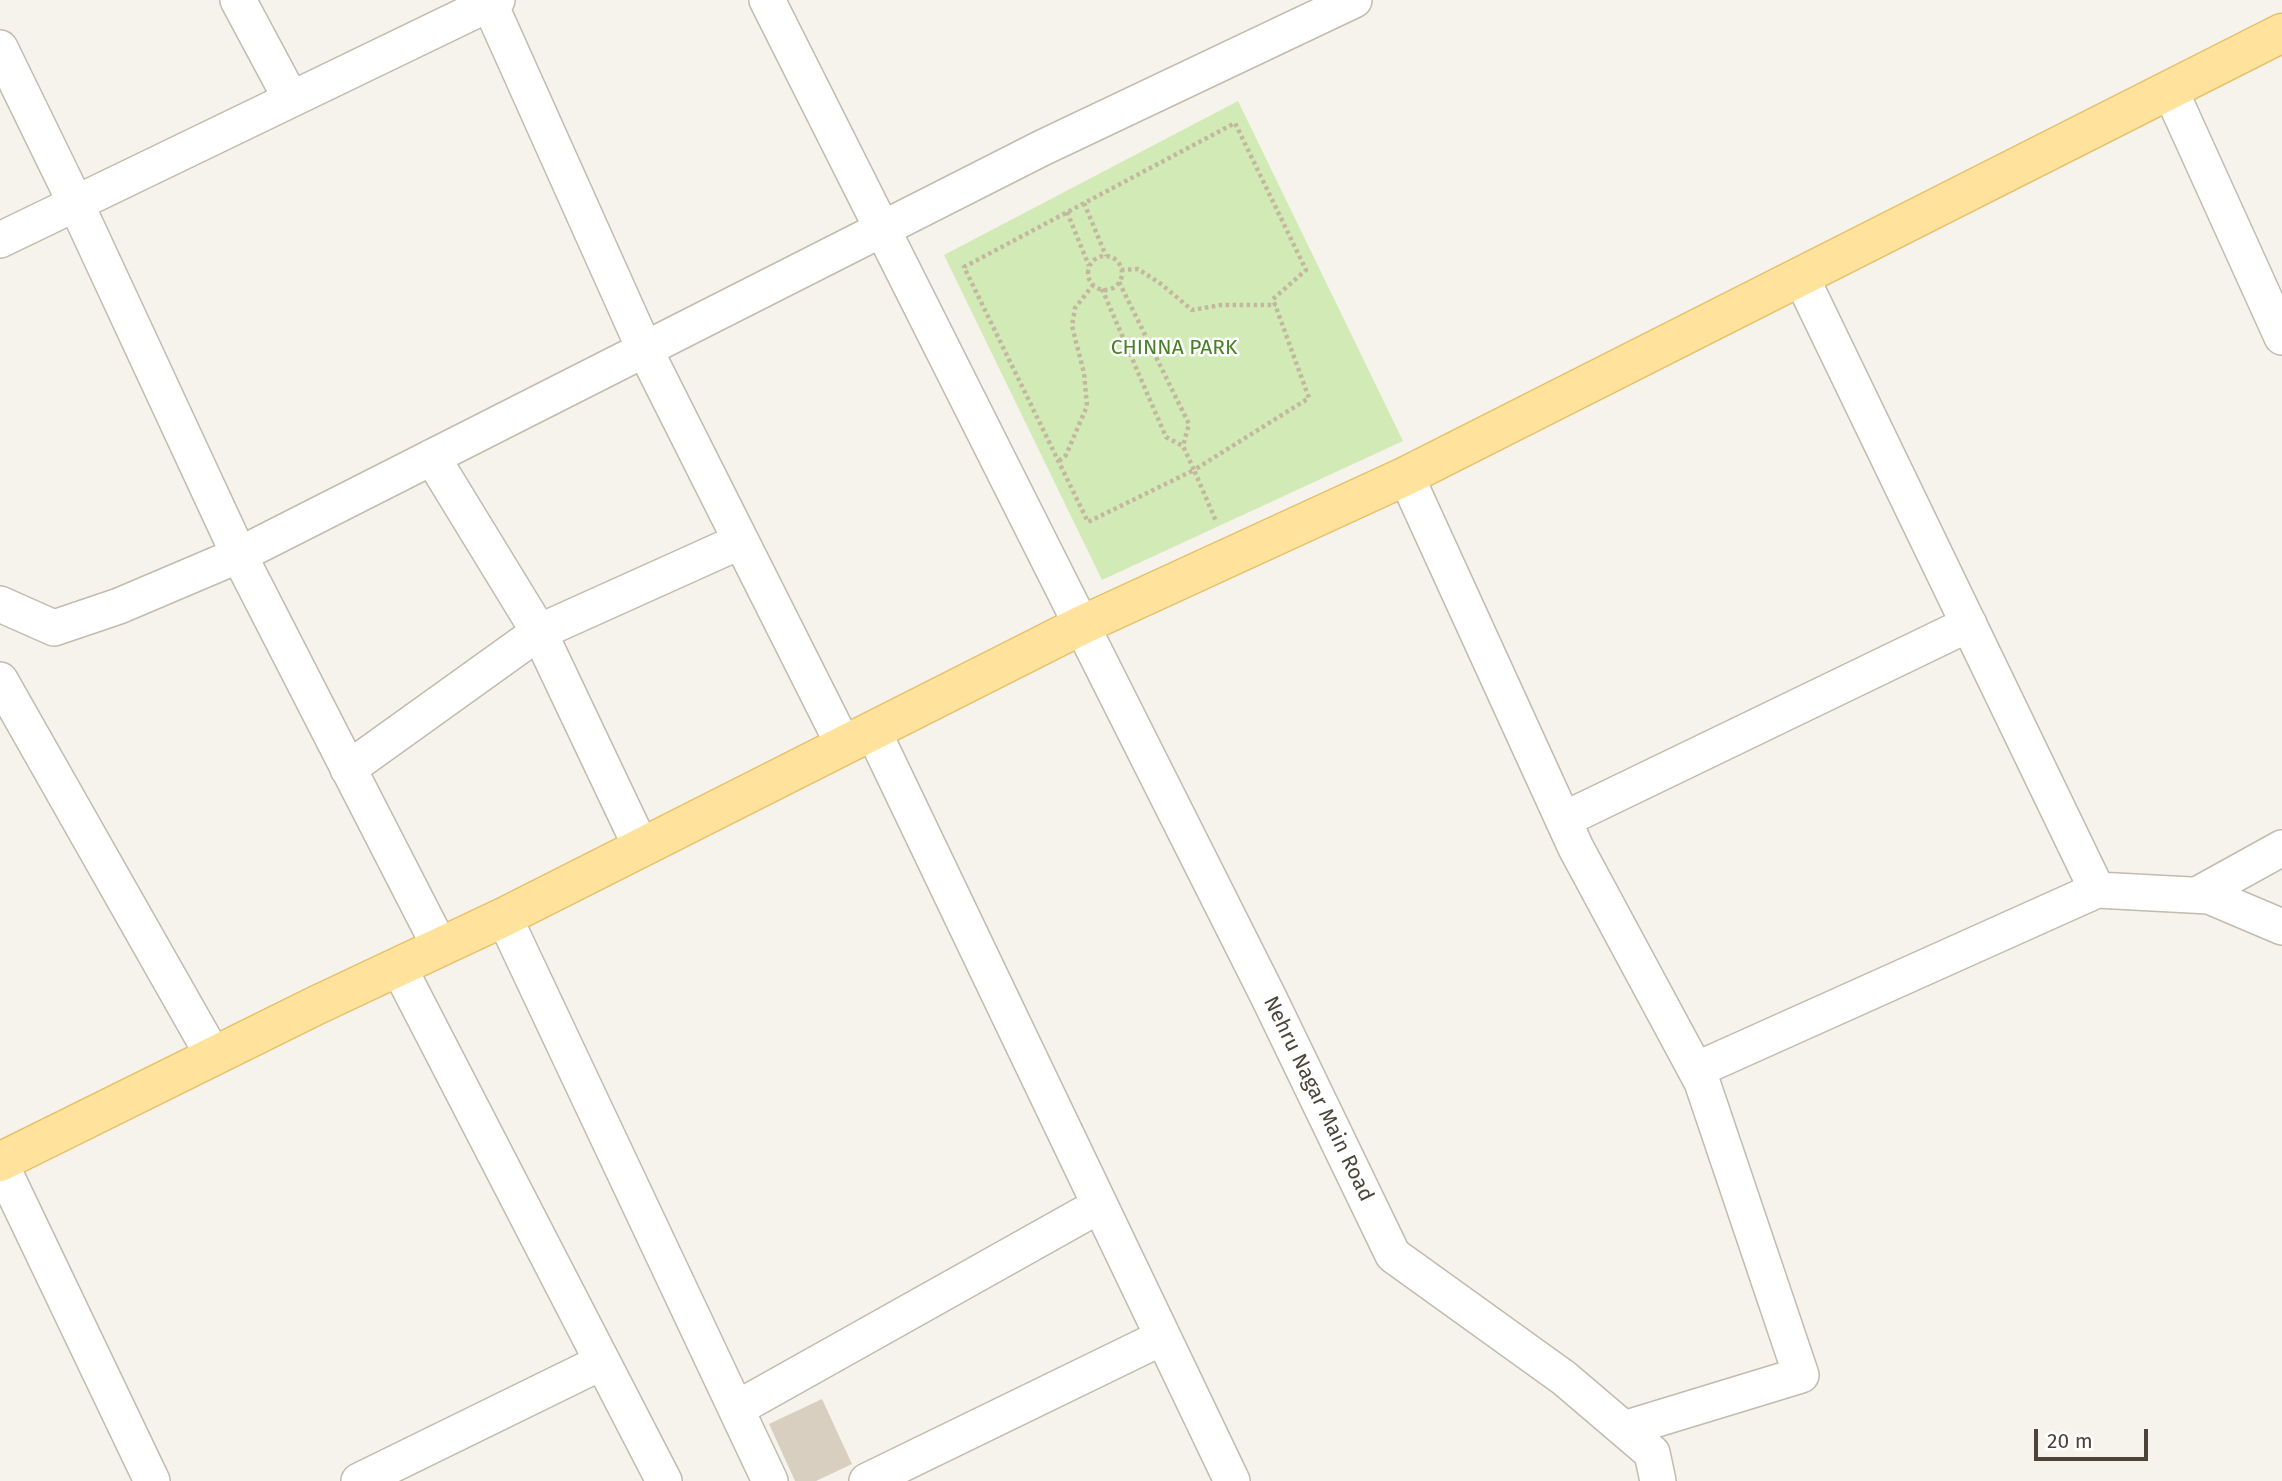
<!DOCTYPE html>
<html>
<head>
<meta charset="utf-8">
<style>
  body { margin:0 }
  #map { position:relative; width:2282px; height:1481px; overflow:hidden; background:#f6f3ec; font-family:"Fira Sans",sans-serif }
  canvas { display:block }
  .scale { position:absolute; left:2034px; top:1429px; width:114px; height:32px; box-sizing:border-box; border:4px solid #4b4439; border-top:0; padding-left:9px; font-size:21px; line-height:24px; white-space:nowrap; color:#4b4439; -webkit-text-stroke:5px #fff; paint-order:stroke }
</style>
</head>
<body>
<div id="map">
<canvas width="2282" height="1481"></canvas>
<div class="scale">20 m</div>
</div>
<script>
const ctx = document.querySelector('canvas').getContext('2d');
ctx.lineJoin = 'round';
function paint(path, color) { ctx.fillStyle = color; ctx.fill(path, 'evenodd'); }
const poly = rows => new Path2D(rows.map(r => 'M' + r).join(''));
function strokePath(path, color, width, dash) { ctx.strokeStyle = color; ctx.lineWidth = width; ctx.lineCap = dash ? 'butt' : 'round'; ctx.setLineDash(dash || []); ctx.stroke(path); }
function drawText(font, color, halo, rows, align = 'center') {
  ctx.font = font + ' "Fira Sans",sans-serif'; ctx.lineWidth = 5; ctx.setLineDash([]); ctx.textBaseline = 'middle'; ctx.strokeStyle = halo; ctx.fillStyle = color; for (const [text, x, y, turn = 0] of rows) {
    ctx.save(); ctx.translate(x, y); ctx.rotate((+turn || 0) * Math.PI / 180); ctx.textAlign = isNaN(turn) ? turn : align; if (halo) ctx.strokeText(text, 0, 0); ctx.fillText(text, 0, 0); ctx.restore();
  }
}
const green = poly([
  [1238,101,1403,441,1102,580,944,255]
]);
const building = poly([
  [822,1399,852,1464,816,1481,795,1481,769,1424]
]);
const path = poly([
  [1084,203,1106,256],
  [1067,212,1089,266],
  '1088 273a17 17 0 1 1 34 0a17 17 0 1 1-34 0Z',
  [1121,270,1138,269,1161,284,1192,310,1221,305,1276,305],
  [1119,282,1189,424,1183,446],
  [1102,289,1166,437,1183,446,1194,470,1309,398,1273,299,1306,270,1235,123,964,267,1088,522,1194,470,1216,521],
  [1059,461,1066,455,1087,406,1084,373,1072,326,1075,308,1093,285]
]);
const street = poly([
  [238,0,291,99],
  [488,0,644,348,844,746],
  [767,0,1268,996,1393,1255,1564,1378,1652,1453,1658,1481],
  [0,48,76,204,239,555,440,947],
  [2170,90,2282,337],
  [0,240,497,0],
  [432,457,539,632,641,847],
  [1406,476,1576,848,1702,1082,1801,1375,1624,1429],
  [0,604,54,628,119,606,239,555,1042,148,1354,0],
  [0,680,214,1057],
  [873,731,1232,1481],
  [348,769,539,632,741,541],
  [1563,820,1969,624],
  [2097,890,2209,896,2282,927],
  [2197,895,2282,848],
  [504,917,770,1481],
  [398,966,664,1481],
  [1696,1070,2097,890,1801,277],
  [0,1163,152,1481],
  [736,1409,1100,1205],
  [359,1481,602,1362],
  [867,1481,1163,1337]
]);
const primary = poly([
  [0,1162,317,1005,504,917,1082,625,1406,476,2282,33]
]);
const parkNames = [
  ["CHINNA PARK",1174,348]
];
const streetNames = [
  ["Nehru Nagar Main Road",1318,1099,64]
];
paint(green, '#d2eab5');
paint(building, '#d8cfc1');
strokePath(street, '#c2bbae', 38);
strokePath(primary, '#e6c16a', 41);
strokePath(path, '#c4b79f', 4.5, [3.5, 3.5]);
strokePath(street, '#fff', 35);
strokePath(primary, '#ffe39c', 38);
drawText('21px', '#4a7f2a', '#fff', parkNames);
drawText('21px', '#4b4439', '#fff', streetNames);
</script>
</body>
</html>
